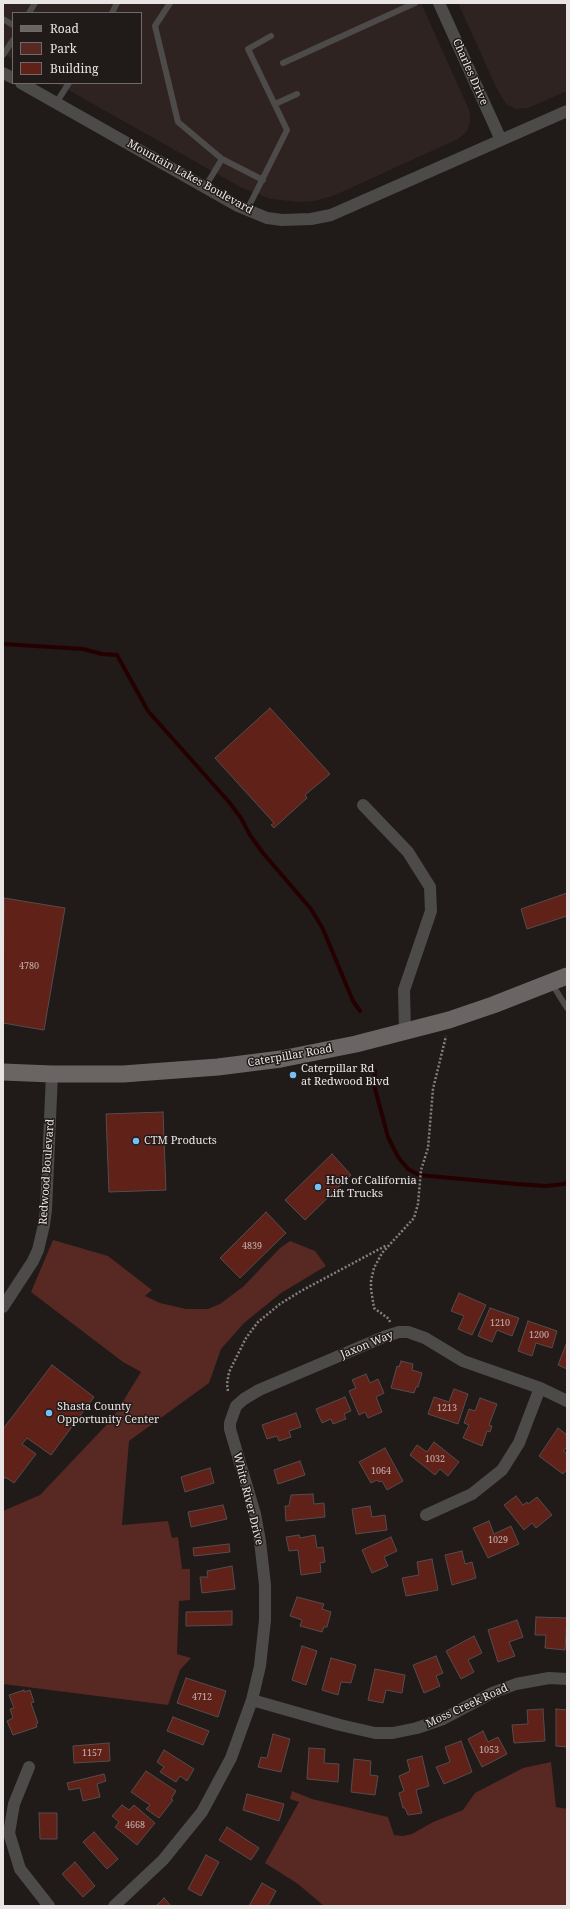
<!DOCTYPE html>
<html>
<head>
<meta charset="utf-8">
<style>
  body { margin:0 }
  #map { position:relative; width:570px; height:1909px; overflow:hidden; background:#201a19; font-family:"Noto Serif",serif }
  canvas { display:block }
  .frame { position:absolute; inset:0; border:4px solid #e9e5e4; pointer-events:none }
  .legend { position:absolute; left:12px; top:12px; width:130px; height:72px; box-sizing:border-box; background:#201a19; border:1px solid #706b6a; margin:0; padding:5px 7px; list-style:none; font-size:12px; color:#e9e5e4 }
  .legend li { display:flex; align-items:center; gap:8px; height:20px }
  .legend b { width:20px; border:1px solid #706b6a }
</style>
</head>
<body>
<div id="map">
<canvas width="570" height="1909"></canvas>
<div class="frame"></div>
<ul class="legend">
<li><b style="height:5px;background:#6a6564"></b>Road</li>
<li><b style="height:11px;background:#572922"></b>Park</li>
<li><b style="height:11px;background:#602119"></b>Building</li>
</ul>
</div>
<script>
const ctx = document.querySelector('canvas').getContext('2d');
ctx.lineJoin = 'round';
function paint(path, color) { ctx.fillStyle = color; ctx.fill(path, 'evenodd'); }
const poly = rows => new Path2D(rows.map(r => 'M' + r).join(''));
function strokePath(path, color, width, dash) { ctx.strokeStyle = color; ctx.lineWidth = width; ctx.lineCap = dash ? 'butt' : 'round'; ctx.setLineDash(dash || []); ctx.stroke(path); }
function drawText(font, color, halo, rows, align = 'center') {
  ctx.font = font + ' "Noto Serif",serif'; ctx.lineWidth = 3; ctx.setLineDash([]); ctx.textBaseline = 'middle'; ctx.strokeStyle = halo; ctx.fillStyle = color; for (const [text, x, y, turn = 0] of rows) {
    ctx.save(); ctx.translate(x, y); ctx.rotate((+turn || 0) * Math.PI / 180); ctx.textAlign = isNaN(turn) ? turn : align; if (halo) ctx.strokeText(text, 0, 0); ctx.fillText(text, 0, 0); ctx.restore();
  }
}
const built = poly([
  [3,3,421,3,470,112,470,123,467,131,458,139,333,196,314,201,299,202,271,199,242,188,56,83,141,83,141,13,13,13,13,59,3,53],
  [458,3,567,3,567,91,528,108,516,109,506,104,496,87]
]);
const green = poly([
  [53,1240,108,1256,152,1290,145,1296,160,1303,186,1309,208,1309,220,1304,244,1286,280,1248,290,1241,315,1251,326,1266,281,1293,244,1323,221,1349,209,1383,129,1441,122,1525,168,1521,172,1538,178,1537,182,1569,190,1569,190,1600,179,1601,177,1654,191,1658,180,1670,168,1705,3,1684,3,1511,40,1495,112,1419,141,1372,123,1362,31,1292],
  [551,1762,556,1807,567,1809,567,1906,324,1906,298,1884,265,1863,299,1802,290,1799,292,1791,312,1799,388,1817,394,1835,403,1836,412,1834,433,1822,463,1810,475,1793,523,1768]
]);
const stream = poly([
  [3,644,83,649,102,654,117,655,148,711,229,802,241,818,250,835,263,853,311,909,323,929,353,1001,360,1011],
  [375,1071,374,1085,388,1137,398,1157,408,1169,419,1175,516,1184,546,1186,564,1184,567,1182]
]);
const building = poly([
  [270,708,330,774,305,795,307,798,274,828,271,825,274,823,215,758,270,708],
  [567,893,567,916,527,929,521,909,567,893],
  [4,898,65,908,44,1030,3,1023,4,898],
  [163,1112,166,1190,109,1192,106,1114,163,1112],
  [332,1154,351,1175,305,1220,285,1200,332,1154],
  [266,1212,286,1233,240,1278,220,1258,266,1212],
  [459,1293,486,1305,472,1335,458,1329,464,1316,451,1311,459,1293],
  [490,1308,519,1318,512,1336,497,1330,492,1342,478,1336,490,1308],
  [528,1321,557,1331,552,1348,536,1343,532,1356,518,1351,528,1321],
  [567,1342,567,1369,558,1365,567,1342],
  [401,1361,413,1364,412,1370,422,1373,418,1387,416,1387,414,1393,391,1388,397,1366,399,1367,401,1361],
  [52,1365,94,1397,51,1455,27,1438,22,1444,36,1454,14,1483,5,1477,3,1480,3,1429,52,1365],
  [366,1374,370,1383,378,1379,384,1393,376,1397,382,1412,368,1418,365,1412,359,1415,349,1391,356,1388,352,1380,366,1374],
  [454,1389,468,1394,458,1424,428,1414,434,1397,449,1402,454,1389],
  [345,1397,351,1411,344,1414,346,1419,333,1424,331,1419,322,1423,316,1409,345,1397],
  [480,1398,497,1404,489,1425,492,1426,490,1432,487,1431,482,1446,463,1438,469,1425,464,1423,469,1409,475,1411,480,1398],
  [296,1413,301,1427,289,1431,291,1437,279,1441,277,1436,267,1439,262,1425,296,1413],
  [558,1428,567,1435,567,1447,563,1451,567,1454,567,1469,563,1474,539,1456,558,1428],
  [434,1442,459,1462,448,1476,440,1469,435,1475,410,1455,417,1445,427,1452,434,1442],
  [385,1448,403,1481,387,1490,382,1481,379,1482,377,1480,371,1483,359,1462,385,1448],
  [300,1461,305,1475,278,1484,274,1470,300,1461],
  [210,1468,214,1483,185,1492,181,1477,210,1468],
  [313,1494,314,1504,324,1503,325,1517,286,1521,285,1506,289,1506,291,1495,313,1494],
  [516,1496,523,1505,527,1502,528,1504,537,1497,552,1515,536,1528,532,1523,524,1530,504,1505,516,1496],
  [223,1505,227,1519,191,1527,188,1512,223,1505],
  [370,1506,372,1517,385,1515,387,1530,356,1534,352,1509,370,1506],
  [489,1521,494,1534,511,1526,519,1544,488,1558,473,1528,489,1521],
  [299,1535,300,1538,315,1535,317,1548,323,1547,325,1562,320,1563,321,1572,301,1575,298,1550,289,1551,286,1537,299,1535],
  [391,1537,397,1551,384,1557,388,1566,372,1573,362,1550,391,1537],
  [229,1544,230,1552,194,1556,193,1548,229,1544],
  [462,1551,465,1564,472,1562,476,1578,452,1585,445,1555,462,1551],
  [432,1559,438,1590,406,1596,402,1578,419,1575,417,1562,432,1559],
  [232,1566,235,1589,202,1593,200,1577,208,1577,207,1571,232,1566],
  [297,1597,324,1604,322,1609,331,1612,327,1627,324,1627,322,1632,300,1626,302,1620,290,1616,297,1597],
  [232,1611,232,1625,186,1626,186,1612,232,1611],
  [536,1617,567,1618,565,1650,545,1648,546,1635,535,1635,536,1617],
  [517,1620,523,1637,509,1642,515,1656,498,1662,488,1630,517,1620],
  [474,1636,482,1653,468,1660,474,1672,461,1679,446,1651,474,1636],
  [302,1646,317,1651,306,1685,292,1680,302,1646],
  [436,1656,443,1673,436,1676,440,1686,424,1693,413,1665,436,1656],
  [331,1658,356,1665,351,1683,341,1682,338,1695,322,1690,331,1658],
  [375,1669,405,1675,402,1693,386,1690,383,1703,368,1700,375,1669],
  [186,1678,226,1691,218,1717,177,1703,186,1678],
  [24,1690,24,1692,30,1690,34,1702,31,1703,38,1723,36,1724,37,1727,13,1735,7,1721,13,1718,10,1709,14,1708,9,1695,24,1690],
  [543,1709,545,1741,514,1743,512,1725,528,1724,527,1710,543,1709],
  [556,1709,567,1710,567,1747,556,1746,556,1709],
  [173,1717,209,1731,203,1745,167,1731,173,1717],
  [483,1731,488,1742,498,1737,507,1754,482,1767,468,1739,483,1731],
  [273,1734,290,1739,281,1772,258,1767,261,1757,267,1758,273,1734],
  [461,1741,472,1772,444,1784,436,1767,450,1762,445,1747,461,1741],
  [109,1743,110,1761,74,1763,73,1746,109,1743],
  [309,1748,325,1749,324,1763,339,1764,338,1782,307,1779,309,1748],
  [164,1750,194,1769,187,1781,180,1776,176,1782,160,1772,164,1767,157,1762,164,1750],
  [422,1756,429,1786,416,1790,422,1813,408,1815,405,1808,403,1808,399,1793,404,1791,399,1776,410,1771,407,1760,422,1756],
  [354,1759,371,1761,370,1775,378,1776,375,1795,351,1792,354,1759],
  [146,1771,176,1791,171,1799,173,1800,159,1818,146,1809,150,1805,131,1792,146,1771],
  [104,1774,106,1781,97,1784,100,1797,83,1801,80,1788,69,1790,67,1783,104,1774],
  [247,1794,284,1804,279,1821,243,1810,247,1794],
  [122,1805,129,1810,134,1805,155,1823,137,1845,115,1827,119,1822,112,1816,122,1805],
  [39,1813,57,1813,57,1839,40,1839,39,1813],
  [227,1827,259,1848,251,1860,219,1840,227,1827],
  [94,1832,118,1859,107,1869,83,1842,94,1832],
  [206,1855,219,1862,201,1896,188,1889,206,1855],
  [75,1862,95,1886,83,1897,62,1874,75,1862],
  [262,1883,276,1891,268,1906,249,1906,262,1883],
  [164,1898,171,1906,156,1906,164,1898]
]);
const path = poly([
  [390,1322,389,1319,374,1308,371,1289,371,1281,374,1268,382,1253,414,1218,418,1204,421,1170,428,1148,433,1089,446,1036],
  [228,1391,227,1384,229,1372,246,1338,258,1322,280,1304,301,1291,387,1245]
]);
const lane = poly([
  [170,3,155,26,178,122,222,159],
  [29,13,35,3],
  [112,13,117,3],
  [3,19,13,25],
  [3,55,13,40],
  [283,63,415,3],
  [56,103,69,83],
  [275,104,297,94],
  [205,187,222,159,263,180],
  [247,210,287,130,248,49,271,36],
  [552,984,567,1008]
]);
const street = poly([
  [439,3,501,140],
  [3,73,13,78],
  [21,83,238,206,267,218,282,220,311,219,331,215,567,111],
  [363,805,408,852,430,887,431,911,404,990,405,1032],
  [3,1307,33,1261,38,1250,44,1225,46,1210,52,1074],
  [426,1515,472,1494,502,1470,519,1443,540,1388],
  [252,1700,340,1725,375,1733,393,1733,417,1728,443,1719,492,1693,516,1684,549,1678,567,1679],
  [29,1767,14,1804,9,1833,20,1869,49,1906],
  [114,1906,163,1860,202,1812,231,1758,252,1700,260,1666,265,1620,265,1585,260,1541,255,1514,230,1429,230,1423,236,1406,244,1399,259,1390,386,1336,399,1332,408,1332,425,1338,463,1361,540,1388,567,1401]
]);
const secondary = poly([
  [3,1072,52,1074,123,1074,218,1067,281,1059,356,1044,449,1020,493,1005,567,976]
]);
const markers = [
  [293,1075,4,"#74c0f6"],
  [136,1141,4,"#74c0f6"],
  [318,1187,4,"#74c0f6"],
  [49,1413,4,"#74c0f6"]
];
const numberNames = [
  ["4780",29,966],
  ["4839",252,1246],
  ["1210",500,1323],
  ["1200",539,1335],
  ["1213",447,1408],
  ["1032",435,1459],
  ["1064",381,1471],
  ["1029",498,1540],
  ["4712",202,1697],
  ["1053",489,1750],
  ["1157",92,1753],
  ["4668",135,1825]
];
const streetNames = [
  ["Charles Drive",470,72,66],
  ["Mountain Lakes Boulevard",190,177,29],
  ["Caterpillar Road",290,1056,-10],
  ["Redwood Boulevard",47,1172,-86],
  ["Jaxon Way",367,1345,-22],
  ["White River Drive",248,1499,76],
  ["Moss Creek Road",467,1706,-25]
];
const poiNames = [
  ["Caterpillar Rd",301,1069],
  ["at Redwood Blvd",301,1082],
  ["CTM Products",144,1141],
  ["Holt of California",326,1181],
  ["Lift Trucks",326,1194],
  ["Shasta County",57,1407],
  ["Opportunity Center",57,1420]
];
paint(built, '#2f2321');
paint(green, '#572922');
strokePath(stream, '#250000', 4);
paint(building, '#602119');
strokePath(building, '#544d4c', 1);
strokePath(path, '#85807f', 2.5, [2, 2]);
strokePath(lane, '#4d4a4a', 6);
strokePath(street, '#4d4a4a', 12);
strokePath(secondary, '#6a6564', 17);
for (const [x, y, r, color] of markers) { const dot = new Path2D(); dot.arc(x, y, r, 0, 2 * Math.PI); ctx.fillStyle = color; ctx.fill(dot); strokePath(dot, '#201a19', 1.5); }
drawText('9px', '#c7b4b1', null, numberNames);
drawText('11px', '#e9e5e4', '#201a19', streetNames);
drawText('11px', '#e9e5e4', '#201a19', poiNames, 'left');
</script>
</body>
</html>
